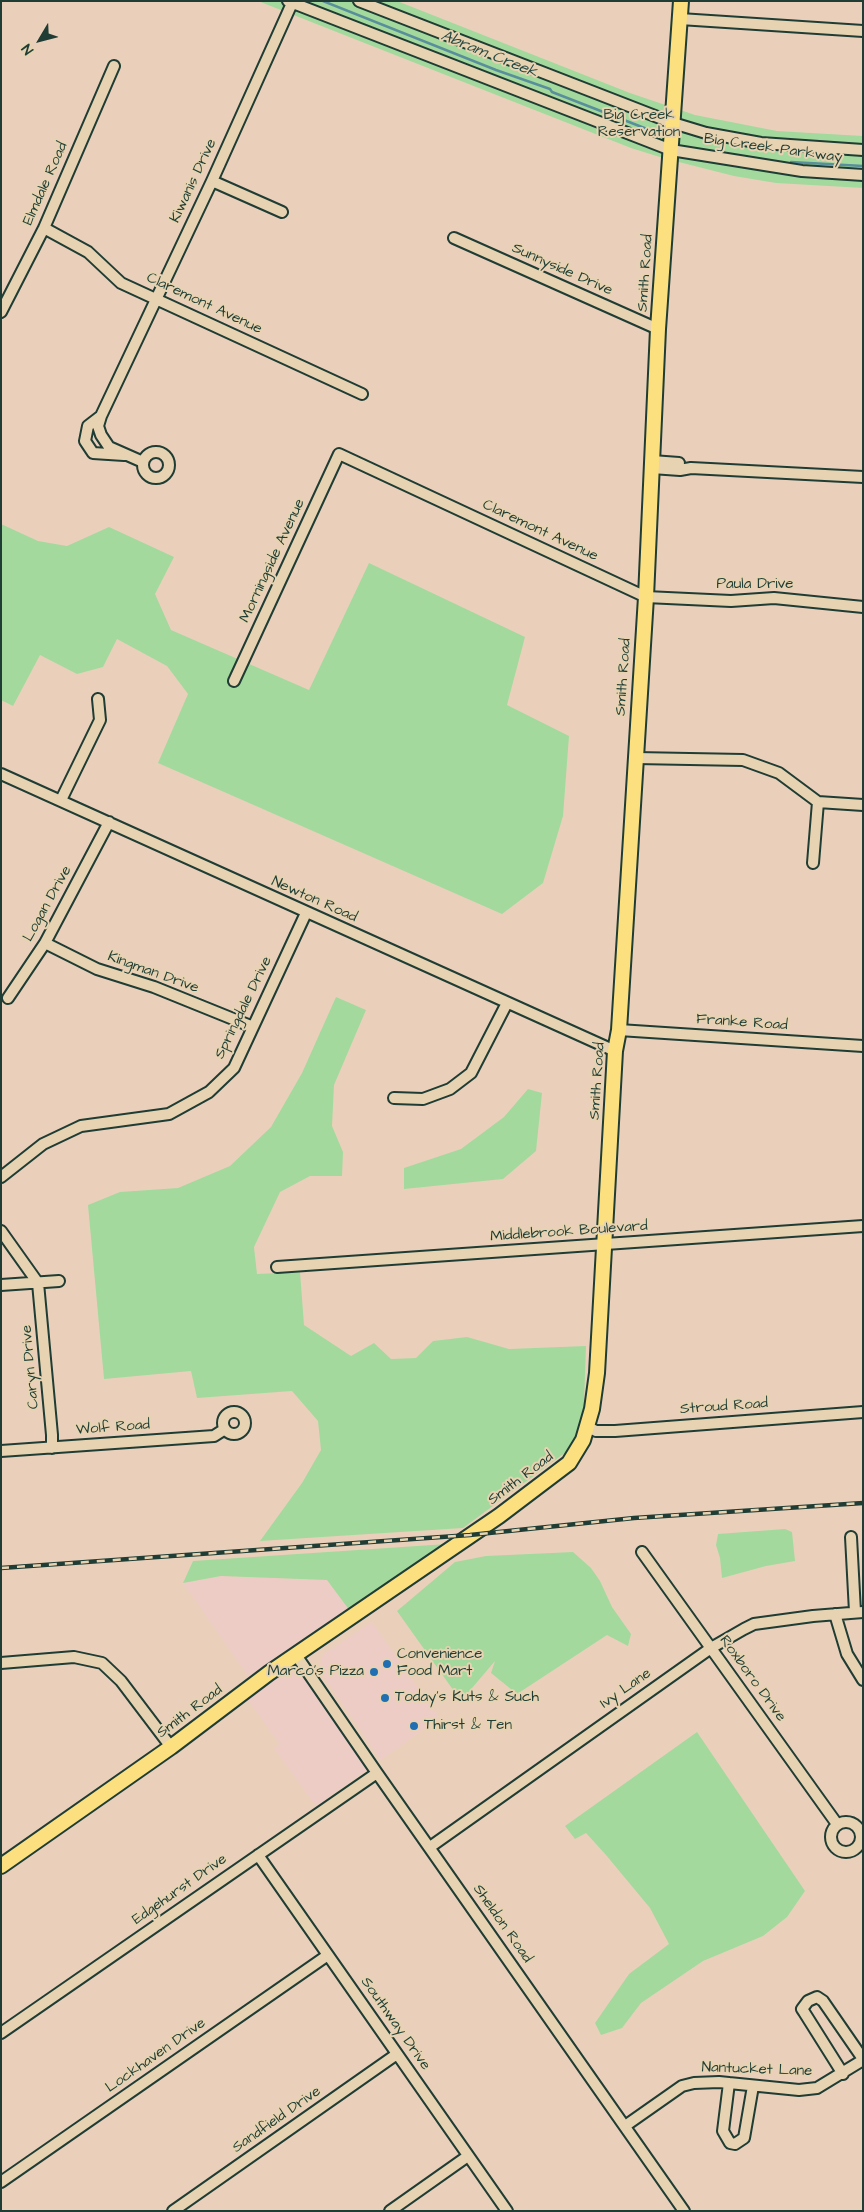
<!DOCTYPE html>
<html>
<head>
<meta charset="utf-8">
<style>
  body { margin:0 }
  #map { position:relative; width:864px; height:2212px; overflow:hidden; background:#ead0bb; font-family:"Architects Daughter",sans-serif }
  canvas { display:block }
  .frame { position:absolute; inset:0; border:2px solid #1f3d34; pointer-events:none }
  .north { position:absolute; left:15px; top:15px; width:50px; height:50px; -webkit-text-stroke:4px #e7d3b1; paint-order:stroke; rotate:233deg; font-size:14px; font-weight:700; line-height:20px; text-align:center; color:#1f3d34 }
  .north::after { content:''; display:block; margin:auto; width:18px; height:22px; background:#1f3d34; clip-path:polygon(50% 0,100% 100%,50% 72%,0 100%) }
</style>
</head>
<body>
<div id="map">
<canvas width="864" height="2212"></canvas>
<div class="frame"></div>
<div class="north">N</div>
</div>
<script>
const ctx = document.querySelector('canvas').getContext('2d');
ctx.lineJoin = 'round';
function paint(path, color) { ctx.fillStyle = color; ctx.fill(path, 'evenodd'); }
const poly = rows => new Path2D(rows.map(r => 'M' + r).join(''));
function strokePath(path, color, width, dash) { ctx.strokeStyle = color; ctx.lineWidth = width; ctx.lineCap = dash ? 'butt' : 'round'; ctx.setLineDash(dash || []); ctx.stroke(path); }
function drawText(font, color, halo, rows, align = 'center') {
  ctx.font = font + ' "Architects Daughter",sans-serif'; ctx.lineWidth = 4; ctx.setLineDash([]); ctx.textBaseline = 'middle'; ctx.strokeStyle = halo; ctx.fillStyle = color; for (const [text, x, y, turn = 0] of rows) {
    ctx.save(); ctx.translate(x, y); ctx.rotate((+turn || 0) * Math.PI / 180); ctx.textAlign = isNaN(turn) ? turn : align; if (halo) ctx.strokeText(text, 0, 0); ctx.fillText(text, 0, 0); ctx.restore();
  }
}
const built = poly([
  [221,1576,328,1580,354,1617,294,1661,369,1768,316,1806,274,1748,280,1744,240,1689,251,1680,183,1583],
  [372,1622,439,1718,381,1760,319,1669,323,1655]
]);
const green = poly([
  [258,1,397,1,630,93,695,115,777,131,863,136,863,188,776,183,734,176,663,158,631,148],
  [1,524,38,541,67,546,109,527,174,557,155,594,171,630,309,690,369,563,525,637,507,705,569,736,563,816,543,883,502,914,158,763,188,694,167,666,117,639,103,667,77,674,40,655,13,706,1,700],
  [336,997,366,1010,334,1085,332,1126,343,1152,342,1176,310,1176,280,1192,254,1247,257,1274,300,1272,304,1325,351,1356,374,1343,391,1359,416,1358,433,1341,467,1337,509,1349,586,1346,583,1433,570,1449,463,1528,260,1541,302,1483,321,1450,318,1421,292,1391,197,1398,191,1371,104,1379,88,1205,120,1192,178,1188,230,1166,271,1127,302,1073],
  [528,1089,542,1093,536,1151,503,1179,404,1189,404,1168,461,1149,504,1117],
  [785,1529,792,1532,795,1561,766,1566,722,1578,720,1558,716,1545,718,1534],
  [447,1544,350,1611,327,1580,221,1576,183,1583,193,1561],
  [573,1552,591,1568,600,1581,612,1607,631,1634,628,1646,607,1635,517,1694,491,1673,495,1661,461,1701,397,1611,455,1562,486,1556],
  [697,1732,805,1891,787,1917,763,1936,703,1961,641,2003,622,2028,601,2035,595,2023,629,1974,669,1944,650,1908,606,1855,586,1833,575,1839,565,1826]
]);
const stream = poly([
  [323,1,496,70,550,89,552,92,647,129],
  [791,162,863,166]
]);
const minor = poly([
  [288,1,671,150,802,171,863,175],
  [359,1,673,123,706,133,761,143,863,150],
  [680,19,863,31],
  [212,181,282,212],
  [44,228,88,252,121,283,362,394],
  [454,238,658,329],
  [1,312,44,228,114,66],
  [101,416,88,426,85,441,93,453,124,455],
  '143 465a13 13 0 1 1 26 0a13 13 0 1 1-26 0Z',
  [652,461,679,463],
  [143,462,109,447,101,435,98,426,101,416,212,181,293,1],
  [652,468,680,470,691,468,863,477],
  [234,681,339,454,646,597,731,601,774,598,863,607],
  [636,758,743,760,779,773,818,802,863,805],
  [1,774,615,1051],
  [61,800,100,720,98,699],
  [813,863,818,802],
  [45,943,97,969,154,987,253,1027],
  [8,998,45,943,109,822],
  [619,1030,863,1046],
  [394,1098,423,1099,450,1089,471,1073,507,1003],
  [1,1177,43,1144,81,1126,169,1114,209,1092,234,1068,306,913],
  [1,1231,38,1283,52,1435,52,1448],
  [277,1267,863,1226],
  [1,1285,59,1281],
  '223 1423a11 11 0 1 1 22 0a11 11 0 1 1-22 0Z',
  [588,1427,596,1431,615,1431,863,1412],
  [1,1451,214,1436,225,1429],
  [851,1537,855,1612],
  [642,1552,837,1824],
  [835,1614,847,1654,863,1680],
  [296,1655,377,1773,684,2211],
  [1,1663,74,1657,102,1663,121,1681,171,1747],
  '831 1837a15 15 0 1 1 30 0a15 15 0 1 1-30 0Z',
  [430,1847,711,1648,744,1629,754,1624,813,1616,863,1612],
  [258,1855,507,2211],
  [1,2033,377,1773],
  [843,2074,804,2012,802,2009,808,2001,817,1997,823,2001,863,2059],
  [729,2083,723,2131,730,2143,735,2144,744,2138,753,2086],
  [625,2126,682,2086,694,2083,719,2082,799,2090,817,2088,863,2060],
  [1,2182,328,1955],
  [173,2211,397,2054],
  [390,2211,468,2156]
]);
const major = poly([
  [1,1866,171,1747,269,1673,499,1516,569,1463,583,1440,592,1409,597,1373,615,1051,619,1030,646,597,658,329,681,1]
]);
const rail = poly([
  [1,1568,470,1535,634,1518,863,1503]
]);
const markers = [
  [387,1664,5,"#1f6fb2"],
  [374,1672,5,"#1f6fb2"],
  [385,1698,5,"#1f6fb2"],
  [414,1726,5,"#1f6fb2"]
];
const parkNames = [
  ["Big Creek",639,116],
  ["Reservation",639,133]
];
const streetNames = [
  ["Big Creek Parkway",773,149,8],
  ["Kiwanis Drive",194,181,-65],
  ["Elmdale Road",46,184,-66],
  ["Sunnyside Drive",562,270,24],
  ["Smith Road",646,273,-86],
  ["Claremont Avenue",204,304,25],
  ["Claremont Avenue",540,531,25],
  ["Morningside Avenue",273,561,-65],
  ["Paula Drive",755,585],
  ["Smith Road",624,677,-86],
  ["Newton Road",314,900,24],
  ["Logan Drive",48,904,-61],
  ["Kingman Drive",153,973,20],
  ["Springdale Drive",244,1008,-64],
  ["Franke Road",742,1023,4],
  ["Smith Road",598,1081,-86],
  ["Middlebrook Boulevard",569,1232,-4],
  ["Caryn Drive",31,1367,-95],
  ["Stroud Road",724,1407,-4],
  ["Wolf Road",113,1428,-4],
  ["Smith Road",521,1479,-37],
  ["Roxboro Drive",752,1679,54],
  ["Ivy Lane",626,1689,-35],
  ["Smith Road",190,1712,-37],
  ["Edgehurst Drive",180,1890,-35],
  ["Sheldon Road",502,1924,55],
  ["Southway Drive",395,2024,55],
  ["Lockhaven Drive",156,2056,-35],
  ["Nantucket Lane",757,2070,2],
  ["Sandfield Drive",277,2120,-35]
];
const poiNames = [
  ["Convenience",397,1655],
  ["Food Mart",397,1672],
  ["Marco's Pizza",364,1672,"right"],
  ["Today's Kuts & Such",395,1698],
  ["Thirst & Ten",424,1726]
];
const waterNames = [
  ["Abram Creek",489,55,22]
];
paint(built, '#eeccc6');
paint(green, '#a4d99d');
strokePath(stream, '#598f9b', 2.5);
strokePath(minor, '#1f3d34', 14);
strokePath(major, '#1f3d34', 18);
strokePath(minor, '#e7d3b1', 10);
strokePath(major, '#fce080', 14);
strokePath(rail, '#1f3d34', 4.5);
strokePath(rail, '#e7d3b1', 2.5, [8]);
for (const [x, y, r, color] of markers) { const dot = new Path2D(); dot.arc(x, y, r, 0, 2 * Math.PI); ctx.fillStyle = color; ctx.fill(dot); strokePath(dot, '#e7d3b1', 2); }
drawText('15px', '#264539', '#e7d3b1', parkNames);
drawText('15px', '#1f3d34', '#e7d3b1', streetNames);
drawText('15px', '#1f3d34', '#e7d3b1', poiNames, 'left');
drawText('italic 16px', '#294b45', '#e7d3b1', waterNames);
</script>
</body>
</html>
